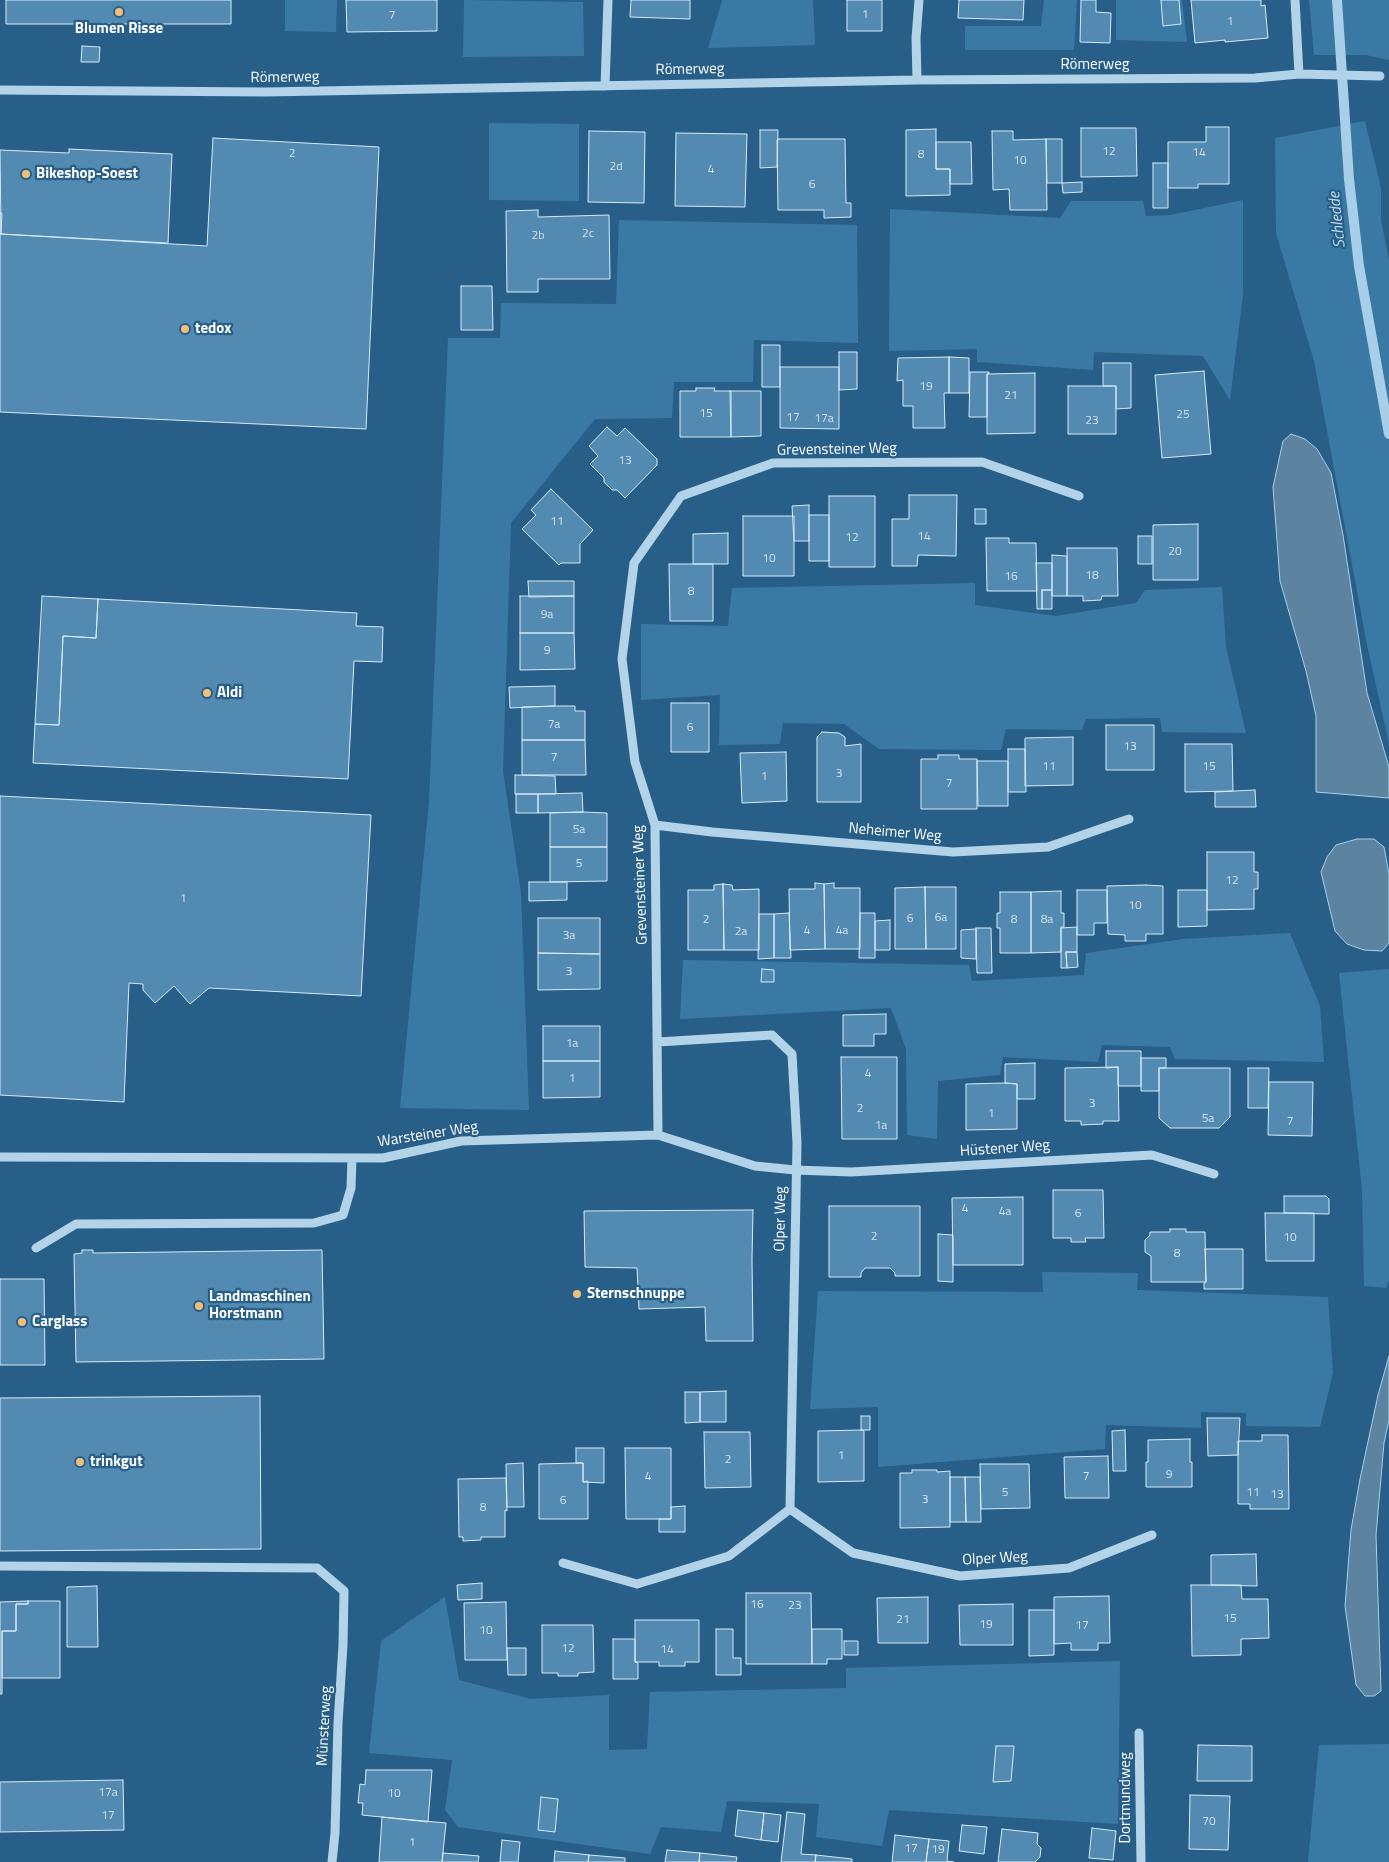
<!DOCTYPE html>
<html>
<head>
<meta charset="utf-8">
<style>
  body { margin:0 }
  canvas { display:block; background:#275f88 }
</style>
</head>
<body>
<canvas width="1389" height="1862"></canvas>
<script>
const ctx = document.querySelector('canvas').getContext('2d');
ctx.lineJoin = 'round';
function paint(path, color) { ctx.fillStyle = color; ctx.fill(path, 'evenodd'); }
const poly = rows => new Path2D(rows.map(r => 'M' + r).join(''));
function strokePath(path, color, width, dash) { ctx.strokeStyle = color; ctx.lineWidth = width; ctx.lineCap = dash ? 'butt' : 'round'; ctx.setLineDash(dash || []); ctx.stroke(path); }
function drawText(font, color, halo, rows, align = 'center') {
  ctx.font = font + ' "Titillium Web",sans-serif'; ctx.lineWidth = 4.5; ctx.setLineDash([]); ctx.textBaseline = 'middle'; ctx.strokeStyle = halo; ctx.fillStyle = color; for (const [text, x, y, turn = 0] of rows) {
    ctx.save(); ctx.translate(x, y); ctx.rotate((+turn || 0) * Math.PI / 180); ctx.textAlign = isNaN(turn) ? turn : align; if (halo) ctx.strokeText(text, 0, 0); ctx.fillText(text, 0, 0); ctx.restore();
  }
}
const green = poly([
  [285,0,337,0,336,32,285,31],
  [464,0,583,2,584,56,463,57],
  [722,0,813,0,815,45,708,48],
  [1044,0,1077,0,1074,50,965,50,965,26,1041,26],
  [1116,0,1182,0,1187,42,1116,40],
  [1309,0,1389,0,1389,60,1366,55,1314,55],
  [1365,121,1381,188,1381,220,1389,260,1389,743,1367,645,1314,361,1276,233,1275,138],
  [489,123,579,124,579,201,489,200],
  [1243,200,1243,294,1230,400,1203,356,1094,352,1093,370,977,362,977,349,889,351,890,209,1060,218,1071,201,1143,201,1146,216,1171,215],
  [619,220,857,225,858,343,754,340,753,382,674,382,672,418,595,419,511,523,503,771,521,893,529,1110,400,1108,429,801,448,338,500,338,501,303,616,304],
  [975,583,975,605,1056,616,1136,603,1145,590,1222,587,1226,647,1246,733,1162,732,1160,718,1086,719,1082,730,1006,729,1001,750,879,749,844,724,783,723,780,744,719,745,720,695,641,700,641,624,728,626,732,588],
  [1290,933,1320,1006,1324,1062,1175,1059,1170,1047,1102,1045,1098,1062,1003,1057,1000,1075,938,1081,937,1139,907,1135,906,1049,891,1008,680,1019,683,960,969,965,972,981,1084,975,1086,953,1183,939],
  [1389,969,1389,1281,1386,1288,1364,1286,1362,1190,1339,973],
  [1042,1272,1138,1273,1137,1290,1328,1297,1333,1373,1320,1427,1246,1426,1246,1413,1201,1412,1201,1428,1106,1425,1105,1449,878,1467,878,1407,810,1409,818,1291,1043,1292],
  [445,1597,459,1680,531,1699,609,1695,609,1750,647,1749,650,1692,846,1688,846,1668,1120,1661,1118,1824,889,1810,882,1846,816,1837,819,1804,727,1801,721,1832,661,1827,650,1854,458,1827,445,1810,452,1760,369,1753,381,1641],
  [1389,1744,1389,1862,1308,1862,1319,1745]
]);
const water = poly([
  [1291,434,1305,439,1317,449,1331,473,1343,535,1367,693,1389,767,1389,798,1316,792,1316,716,1306,671,1280,581,1273,487,1283,441,1291,434],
  [1357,839,1374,839,1384,847,1389,874,1389,943,1382,951,1364,950,1347,944,1335,931,1321,872,1327,857,1336,845,1357,839],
  [1389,1356,1389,1420,1384,1443,1376,1535,1381,1691,1374,1696,1365,1696,1356,1685,1345,1606,1351,1530,1360,1479,1378,1395,1389,1356]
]);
const stream = poly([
  [1337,0,1349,179,1359,266,1389,434]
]);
const building = poly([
  [6,0,231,0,231,24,6,24,6,0],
  [346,0,437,0,437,31,347,32,346,0],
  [631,0,690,0,690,19,630,17,631,0],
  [847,0,882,0,882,31,847,31,847,0],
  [959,0,1024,0,1023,20,958,18,959,0],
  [1081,0,1096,0,1096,12,1111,13,1110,43,1080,42,1081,0],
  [1161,0,1179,0,1181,24,1163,26,1161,0],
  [1191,0,1261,0,1261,6,1265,5,1268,38,1225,42,1225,40,1195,43,1191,0],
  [82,46,100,47,99,62,81,62,82,46],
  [1206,127,1229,127,1229,184,1198,184,1198,188,1168,188,1168,142,1206,142,1206,127],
  [1081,128,1136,128,1137,176,1081,177,1081,128],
  [936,129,936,169,950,169,950,195,906,196,906,130,936,129],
  [760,130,778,130,777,167,760,168,760,130],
  [589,131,645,132,644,203,588,202,589,131],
  [992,131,1013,131,1013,140,1046,139,1047,210,1010,210,1009,189,993,190,992,131],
  [676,133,747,134,745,207,675,206,676,133],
  [213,138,379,147,366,429,0,412,0,234,207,246,213,138],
  [779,139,845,139,846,203,851,203,851,217,824,218,824,210,778,210,777,140,779,139],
  [1046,139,1062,139,1062,183,1047,183,1046,139],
  [936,142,971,142,972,184,950,184,950,169,936,169,936,142],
  [69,149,172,154,168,243,1,234,0,150,69,153,69,149],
  [1153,163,1168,163,1168,208,1153,208,1153,163],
  [1082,182,1082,192,1063,193,1062,183,1082,182],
  [538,210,538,217,609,215,610,279,538,279,538,292,507,292,506,211,538,210],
  [0,213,2,213,1,234,0,234,0,213],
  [461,286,492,286,493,330,461,330,461,286],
  [762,345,780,345,780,387,762,387,762,345],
  [839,352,857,352,857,389,839,390,839,352],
  [949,357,969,358,969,393,949,393,949,357],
  [949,357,949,393,944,393,945,428,913,428,913,406,903,406,903,380,897,381,898,358,949,357],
  [1103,363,1131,363,1131,408,1116,409,1116,386,1103,386,1103,363],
  [780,367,839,367,839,429,780,428,780,367],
  [1204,371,1211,454,1162,458,1155,375,1204,371],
  [970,372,989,372,989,374,987,374,987,417,969,417,970,372],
  [1035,373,1035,433,987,434,987,374,1035,373],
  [1068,386,1116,386,1116,434,1068,434,1068,386],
  [696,388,715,388,714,391,731,391,731,437,680,437,680,391,696,391,696,388],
  [730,391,761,391,761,436,731,437,730,391],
  [607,427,617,436,625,428,657,459,657,465,625,498,617,490,612,490,604,482,604,478,590,464,598,456,589,446,607,427],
  [551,489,593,530,580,544,580,563,561,563,559,565,522,529,536,515,531,510,551,489],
  [909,495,957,495,956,556,918,555,917,566,892,566,892,519,909,519,909,495],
  [829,496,875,496,875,567,829,567,829,496],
  [809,505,809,541,794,541,792,506,809,505],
  [975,509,986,509,986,524,975,524,975,509],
  [809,515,829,515,829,561,809,561,809,515],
  [743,516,794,516,794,576,743,576,743,516],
  [1198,524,1198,580,1153,580,1153,525,1198,524],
  [728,533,728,564,693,564,693,534,728,533],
  [1138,536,1152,536,1152,564,1138,564,1138,536],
  [986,538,1009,538,1009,543,1036,543,1037,591,987,591,986,538],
  [1067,548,1117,548,1118,596,1102,596,1101,600,1083,601,1083,596,1067,596,1067,548],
  [1052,555,1067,556,1067,596,1052,596,1052,555],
  [1036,563,1052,563,1052,590,1042,590,1042,609,1037,609,1036,563],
  [669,564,713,564,713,621,670,621,669,564],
  [528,581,574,581,574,596,529,597,528,581],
  [1042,590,1052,590,1052,609,1042,609,1042,590],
  [42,596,98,599,96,638,63,636,59,725,35,724,42,596],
  [520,596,574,596,574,633,520,633,520,596],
  [98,599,357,613,356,626,383,627,382,662,354,661,348,779,33,763,35,724,59,725,63,636,96,638,98,599],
  [520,633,574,633,575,669,520,670,520,633],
  [555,686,555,706,510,708,509,687,555,686],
  [671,703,709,703,709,752,671,752,671,703],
  [555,706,575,706,575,711,585,711,585,740,522,740,522,707,555,706],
  [1106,725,1154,725,1154,770,1106,770,1106,725],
  [822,732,839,733,845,737,845,746,861,744,861,802,817,802,817,737,822,732],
  [1073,737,1073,785,1025,786,1025,738,1073,737],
  [522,740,585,740,586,775,522,775,522,740],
  [1185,744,1232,744,1233,791,1185,792,1185,744],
  [1008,749,1025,749,1026,792,1008,792,1008,749],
  [786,752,787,801,742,803,740,753,786,752],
  [938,755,959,755,959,759,977,759,977,809,921,809,921,759,938,759,938,755],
  [977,761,1008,761,1008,806,978,806,977,761],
  [515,775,555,776,556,794,515,794,515,775],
  [1255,790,1256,807,1215,807,1215,792,1255,790],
  [582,793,583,812,538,813,538,794,582,793],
  [516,794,538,794,538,813,516,813,516,794],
  [0,796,371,815,361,996,209,988,190,1004,174,986,155,1003,143,990,143,984,129,983,124,1102,0,1095,0,796],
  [583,812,607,813,607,847,550,847,550,813,583,812],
  [550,847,607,847,607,881,550,882,550,847],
  [1207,852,1254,852,1254,872,1258,872,1258,889,1254,889,1254,909,1207,910,1207,852],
  [529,882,567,882,567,900,529,901,529,882],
  [815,883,824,884,825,949,790,950,789,889,815,889,815,883],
  [834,883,834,888,860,888,860,949,825,949,824,884,834,883],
  [723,884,724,950,688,950,688,890,714,890,714,885,723,884],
  [723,884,732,885,733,890,759,889,759,950,724,950,723,884],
  [1146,885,1163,886,1163,934,1146,934,1146,941,1125,941,1125,935,1108,934,1107,886,1146,885],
  [925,887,926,949,895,949,895,888,925,887],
  [925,887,956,887,956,949,926,949,925,887],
  [1077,890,1107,890,1107,923,1094,923,1094,935,1077,935,1077,890],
  [1178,890,1207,890,1207,926,1178,927,1178,890],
  [1061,891,1061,913,1064,913,1064,927,1061,927,1061,952,1031,953,1031,892,1061,891],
  [1000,892,1031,892,1031,953,1000,953,1000,928,997,928,997,913,1000,913,1000,892],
  [789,913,791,958,774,958,774,914,789,913],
  [860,913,875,913,875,958,859,958,860,913],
  [759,914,774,914,774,958,758,959,759,914],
  [538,918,600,918,600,954,538,953,538,918],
  [890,920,890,950,875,950,875,921,890,920],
  [1077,927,1077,952,1066,952,1067,968,1061,968,1061,928,1077,927],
  [976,928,991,928,992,973,977,973,976,928],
  [976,929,976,959,961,958,961,930,976,929],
  [1066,952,1077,952,1078,967,1067,968,1066,952],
  [538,953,600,954,600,989,538,990,538,953],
  [762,969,774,970,774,982,761,982,762,969],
  [886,1014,886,1034,874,1034,874,1046,843,1046,843,1015,886,1014],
  [543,1026,600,1026,600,1061,543,1061,543,1026],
  [1106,1051,1141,1051,1141,1086,1118,1086,1118,1067,1106,1068,1106,1051],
  [841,1057,897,1057,897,1139,842,1139,841,1057],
  [1141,1058,1166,1058,1166,1068,1159,1068,1159,1091,1141,1091,1141,1058],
  [543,1061,600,1061,600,1097,543,1098,543,1061],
  [1035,1063,1035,1099,1017,1099,1017,1084,1005,1083,1005,1064,1035,1063],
  [1118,1067,1119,1121,1103,1121,1103,1124,1081,1125,1081,1121,1065,1121,1065,1068,1118,1067],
  [1159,1068,1230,1068,1230,1117,1219,1128,1170,1128,1159,1118,1159,1068],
  [1248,1068,1269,1068,1268,1108,1248,1108,1248,1068],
  [1269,1082,1313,1082,1312,1136,1268,1135,1269,1082],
  [1005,1083,1017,1084,1017,1129,966,1130,966,1084,1005,1083],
  [1053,1190,1103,1190,1104,1238,1085,1238,1086,1242,1071,1242,1071,1238,1053,1238,1053,1190],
  [1284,1196,1326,1196,1329,1199,1329,1214,1284,1213,1284,1196],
  [1023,1197,1023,1265,953,1265,952,1198,1023,1197],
  [829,1206,920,1206,920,1276,895,1276,895,1273,890,1268,865,1268,861,1273,861,1277,829,1277,829,1206],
  [753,1210,752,1259,753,1341,706,1341,705,1307,639,1309,637,1268,585,1267,584,1211,753,1210],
  [1265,1213,1314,1213,1314,1261,1266,1261,1265,1213],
  [1170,1229,1186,1229,1186,1232,1205,1232,1206,1282,1151,1282,1151,1256,1145,1252,1145,1240,1150,1235,1150,1232,1170,1232,1170,1229],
  [938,1234,953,1235,953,1282,938,1281,938,1234],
  [1205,1249,1243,1249,1243,1289,1204,1289,1204,1283,1206,1282,1205,1249],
  [82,1250,93,1250,93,1253,322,1250,324,1359,76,1362,74,1254,82,1253,82,1250],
  [0,1279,44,1279,45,1365,0,1365,0,1279],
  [726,1391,726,1422,700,1422,700,1392,726,1391],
  [685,1392,700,1392,700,1422,685,1423,685,1392],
  [260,1396,261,1549,0,1551,0,1398,260,1396],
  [861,1416,870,1416,870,1430,861,1430,861,1416],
  [1207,1418,1240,1418,1238,1455,1208,1456,1207,1418],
  [861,1430,864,1431,864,1481,818,1482,818,1431,861,1430],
  [1125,1430,1126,1471,1113,1471,1112,1431,1125,1430],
  [704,1432,750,1432,751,1487,705,1488,704,1432],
  [1262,1435,1288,1435,1289,1509,1250,1509,1250,1504,1238,1504,1238,1441,1262,1441,1262,1435],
  [1190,1439,1190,1462,1192,1462,1192,1487,1146,1487,1146,1462,1148,1462,1148,1440,1190,1439],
  [576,1448,604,1448,604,1483,583,1482,583,1463,576,1463,576,1448],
  [625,1448,671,1448,671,1519,626,1519,625,1448],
  [1108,1456,1109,1498,1065,1498,1064,1457,1108,1456],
  [523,1463,524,1507,507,1507,506,1464,523,1463],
  [576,1463,583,1463,583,1482,588,1481,588,1519,539,1519,539,1464,576,1463],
  [980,1464,1029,1464,1030,1508,981,1509,980,1464],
  [912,1470,937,1470,937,1472,950,1471,950,1527,900,1528,900,1473,912,1473,912,1470],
  [950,1477,965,1477,966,1522,950,1522,950,1477],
  [965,1477,980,1477,981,1522,966,1522,965,1477],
  [506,1478,507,1511,505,1510,505,1537,481,1537,481,1540,463,1541,463,1537,459,1537,458,1479,506,1478],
  [685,1506,685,1532,659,1532,659,1519,671,1519,671,1507,685,1506],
  [1256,1554,1257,1586,1211,1585,1211,1555,1256,1554],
  [482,1583,482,1599,458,1600,457,1585,482,1583],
  [1191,1585,1241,1585,1242,1599,1268,1599,1269,1638,1241,1639,1241,1655,1192,1656,1191,1585],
  [97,1586,98,1647,67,1647,67,1587,97,1586],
  [746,1593,811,1593,812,1664,746,1664,746,1593],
  [1109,1596,1110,1643,1098,1643,1098,1650,1071,1650,1071,1643,1054,1644,1054,1597,1109,1596],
  [928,1597,928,1643,878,1643,877,1598,928,1597],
  [28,1601,60,1601,60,1678,2,1678,2,1631,16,1631,16,1604,28,1604,28,1601],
  [28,1601,28,1604,16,1604,16,1631,2,1631,2,1694,0,1694,0,1602,28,1601],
  [506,1602,507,1660,465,1660,464,1603,506,1602],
  [1013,1604,1013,1645,960,1645,959,1605,1013,1604],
  [1029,1610,1054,1610,1054,1655,1029,1656,1029,1610],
  [635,1620,699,1620,699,1662,685,1662,685,1666,659,1666,659,1662,635,1662,635,1620],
  [542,1625,593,1625,594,1672,578,1673,578,1676,558,1676,558,1673,542,1673,542,1625],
  [716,1629,733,1629,733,1658,741,1658,741,1675,716,1675,716,1629],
  [812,1629,842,1629,842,1659,827,1659,827,1664,812,1664,812,1629],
  [613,1639,635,1639,635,1662,638,1663,638,1679,613,1679,613,1639],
  [844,1641,858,1641,858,1655,844,1655,844,1641],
  [507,1648,526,1648,526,1675,508,1675,507,1648],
  [1198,1745,1252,1746,1252,1781,1197,1781,1198,1745],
  [996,1746,1014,1746,1011,1781,993,1782,996,1746],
  [366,1770,432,1770,428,1822,362,1815,363,1803,358,1803,360,1784,365,1785,366,1770],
  [123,1780,124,1830,0,1832,0,1782,123,1780],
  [1190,1795,1230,1796,1228,1850,1189,1849,1190,1795],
  [541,1797,558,1799,555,1832,538,1830,541,1797],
  [738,1810,764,1813,761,1840,735,1836,738,1810],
  [787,1812,805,1814,801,1854,816,1855,815,1862,781,1862,787,1812],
  [764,1813,781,1815,778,1842,761,1840,764,1813],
  [382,1817,446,1823,442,1862,379,1862,382,1817],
  [962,1825,987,1827,984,1854,959,1851,962,1825],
  [1092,1828,1116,1831,1113,1860,1089,1858,1092,1828],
  [1002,1829,1038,1833,1037,1844,1041,1848,1040,1857,1035,1862,998,1862,1002,1829],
  [895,1835,929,1839,926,1862,892,1862,895,1835],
  [929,1839,949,1841,947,1861,954,1862,926,1862,929,1839],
  [502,1840,520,1842,518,1862,500,1862,502,1840],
  [667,1850,700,1853,699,1862,665,1862,667,1850],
  [555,1851,589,1855,588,1862,554,1862,555,1851],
  [443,1853,479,1856,478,1862,442,1862,443,1853],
  [700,1853,737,1857,736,1862,699,1862,700,1853],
  [589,1855,625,1858,625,1862,588,1862,589,1855],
  [816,1855,852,1859,852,1862,815,1862,816,1855]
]);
const minor = poly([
  [1295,0,1299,74],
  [917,80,916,38,919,0],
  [605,86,608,0],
  [0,90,266,92,917,80,1255,78,1299,74,1380,76],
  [655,825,712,832,953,852,1048,847,1129,819],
  [658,1135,655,825,635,762,622,659,634,563,681,496,773,463,982,462,1079,496],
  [0,1157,383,1158,461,1141,658,1135,755,1166,795,1170,851,1172,1152,1155,1214,1174],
  [36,1248,76,1224,314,1223,343,1215,351,1188,352,1158],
  [790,1509,853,1553,960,1576,1069,1568,1152,1535],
  [563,1563,637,1584,729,1556,790,1509,797,1143,792,1054,772,1035,658,1042],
  [0,1566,317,1568,344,1591,343,1645,338,1723,335,1833,332,1862],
  [1139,1733,1141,1862]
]);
const markers = [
  [119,12,5,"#f2be78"],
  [26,174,5,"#f2be78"],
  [185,329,5,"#f2be78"],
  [207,693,5,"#f2be78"],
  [577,1294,5,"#f2be78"],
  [199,1306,5,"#f2be78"],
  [22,1322,5,"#f2be78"],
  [80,1462,5,"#f2be78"]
];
const numberNames = [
  ["1",865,15],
  ["7",392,16],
  ["1",1230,22],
  ["12",1109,152],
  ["14",1199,153],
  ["2",292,154],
  ["8",921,155],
  ["10",1020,161],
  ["2d",616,167],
  ["4",711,170],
  ["6",812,185],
  ["2c",588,234],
  ["2b",538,236],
  ["19",926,387],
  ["21",1011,396],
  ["15",706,414],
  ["25",1183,415],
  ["17",793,418],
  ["17a",824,419],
  ["23",1092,421],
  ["13",625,461],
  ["11",557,522],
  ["14",924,537],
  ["12",852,538],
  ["20",1175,552],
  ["10",769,559],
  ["18",1092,576],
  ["16",1011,577],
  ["8",691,592],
  ["9a",547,615],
  ["9",547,651],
  ["7a",554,725],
  ["6",690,728],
  ["13",1130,747],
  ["7",554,758],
  ["11",1049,767],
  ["15",1209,767],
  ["3",839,774],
  ["1",764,777],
  ["7",949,784],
  ["5a",579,830],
  ["5",579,864],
  ["12",1232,881],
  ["1",183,899],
  ["10",1135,906],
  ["6a",941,918],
  ["6",910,919],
  ["2",706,920],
  ["8",1014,920],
  ["8a",1047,920],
  ["4",807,931],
  ["4a",842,931],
  ["2a",741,932],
  ["3a",569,936],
  ["3",569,972],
  ["1a",572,1044],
  ["4",868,1074],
  ["1",572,1079],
  ["3",1092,1104],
  ["2",860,1109],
  ["1",991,1114],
  ["5a",1208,1119],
  ["7",1290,1122],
  ["1a",881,1126],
  ["4",965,1209],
  ["4a",1005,1212],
  ["6",1078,1214],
  ["2",874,1237],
  ["10",1290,1238],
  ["8",1177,1254],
  ["1",841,1456],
  ["2",728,1460],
  ["9",1169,1475],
  ["4",648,1477],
  ["7",1086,1477],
  ["5",1005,1493],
  ["11",1253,1493],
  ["13",1277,1495],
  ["3",925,1500],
  ["6",563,1501],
  ["8",483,1508],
  ["16",757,1605],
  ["23",795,1606],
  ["15",1230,1619],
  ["21",903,1620],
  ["19",986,1625],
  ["17",1082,1626],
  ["10",486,1631],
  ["12",568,1649],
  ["14",667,1650],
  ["17a",108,1793],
  ["10",394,1794],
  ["17",108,1816],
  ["70",1209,1822],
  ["1",412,1843],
  ["17",911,1849],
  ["19",938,1850]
];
const poiNames = [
  ["Blumen Risse",119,29,"center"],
  ["Bikeshop-Soest",36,174],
  ["tedox",195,329],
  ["Aldi",217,693],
  ["Sternschnuppe",587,1294],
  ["Landmaschinen",209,1297],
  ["Horstmann",209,1314],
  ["Carglass",32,1322],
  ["trinkgut",90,1462]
];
const streetNames = [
  ["Römerweg",1095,65],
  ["Römerweg",690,70,-1],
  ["Römerweg",285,78,-1],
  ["Grevensteiner Weg",837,450,-1],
  ["Neheimer Weg",895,833,5],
  ["Grevensteiner Weg",641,885,-92],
  ["Warsteiner Weg",428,1135,-9],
  ["Hüstener Weg",1005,1149,-4],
  ["Olper Weg",781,1219,-89],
  ["Olper Weg",995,1559,-3],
  ["Münsterweg",325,1726,-87],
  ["Dortmundweg",1126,1798,-90]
];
const waterNames = [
  ["Schledde",1338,220,-96]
];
paint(green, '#3b79a5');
paint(water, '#5c839f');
strokePath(water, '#a7cfe9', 1);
strokePath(stream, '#a7cfe9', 10);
paint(building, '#538ab2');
strokePath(building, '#d7eaf7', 1);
strokePath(minor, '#b3d3e9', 9);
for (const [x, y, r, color] of markers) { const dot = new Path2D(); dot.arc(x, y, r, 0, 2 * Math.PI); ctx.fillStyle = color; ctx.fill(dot); strokePath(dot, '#275f88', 2); }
drawText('12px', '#d4e2ec', null, numberNames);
drawText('bold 15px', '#fff', '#275f88', poiNames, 'left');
drawText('15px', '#fff', '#275f88', streetNames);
drawText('italic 16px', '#bfdcf0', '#275f88', waterNames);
</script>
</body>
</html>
